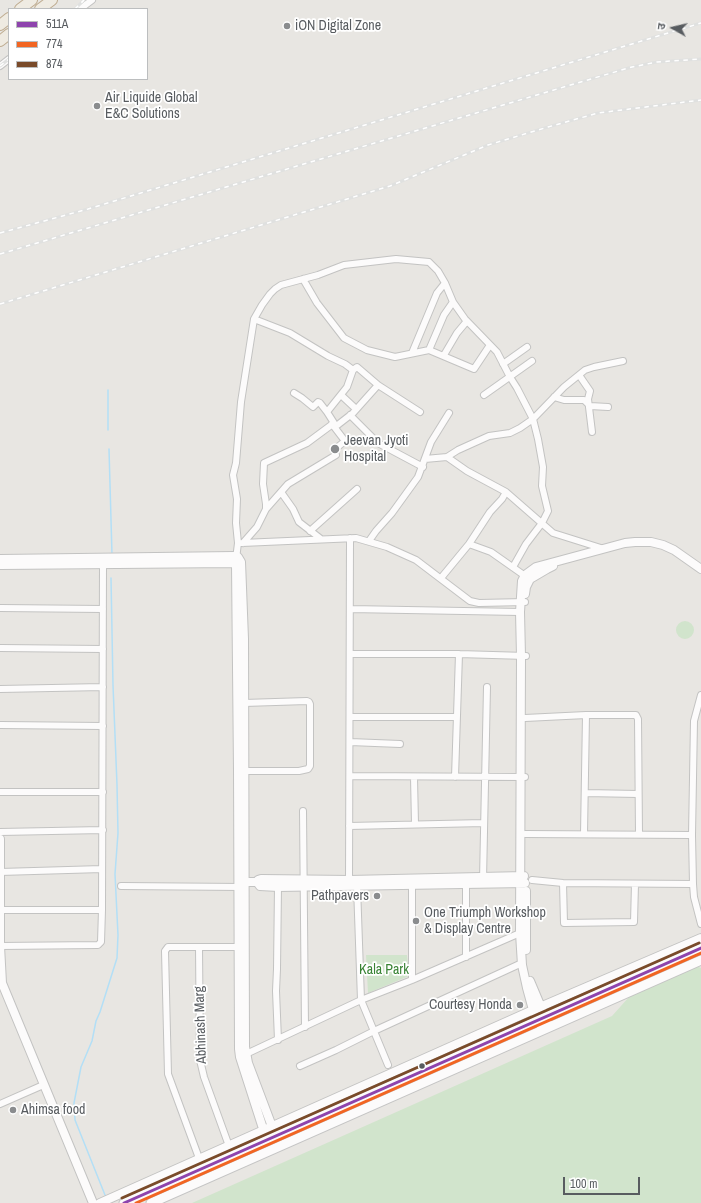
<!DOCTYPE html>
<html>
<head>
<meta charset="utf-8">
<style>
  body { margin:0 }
  #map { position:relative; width:701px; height:1203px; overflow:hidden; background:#e8e6e2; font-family:"Archivo Narrow","Noto Sans Devanagari",sans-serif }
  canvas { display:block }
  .legend { position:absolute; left:8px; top:8px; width:140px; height:72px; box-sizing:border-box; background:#fff; border:1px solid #bcbebf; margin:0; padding:5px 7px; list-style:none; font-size:12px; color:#585c60 }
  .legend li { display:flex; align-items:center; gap:8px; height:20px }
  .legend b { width:20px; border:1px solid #bcbebf }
  .north { position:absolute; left:653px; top:8px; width:40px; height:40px; -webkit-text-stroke:3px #fff; paint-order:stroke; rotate:278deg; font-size:11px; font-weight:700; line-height:16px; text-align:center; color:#585c60 }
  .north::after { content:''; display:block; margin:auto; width:14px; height:18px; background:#585c60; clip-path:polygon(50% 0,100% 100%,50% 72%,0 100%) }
  .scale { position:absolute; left:563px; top:1177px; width:77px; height:18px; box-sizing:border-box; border:2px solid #585c60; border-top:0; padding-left:5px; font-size:12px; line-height:14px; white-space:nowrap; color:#585c60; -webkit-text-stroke:3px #fff; paint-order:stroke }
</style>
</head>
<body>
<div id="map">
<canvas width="701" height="1203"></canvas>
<ul class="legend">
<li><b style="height:5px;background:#8e44ad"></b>511A</li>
<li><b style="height:5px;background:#f26522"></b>774</li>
<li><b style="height:5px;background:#7a4b2a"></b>874</li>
</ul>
<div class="north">उ</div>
<div class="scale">100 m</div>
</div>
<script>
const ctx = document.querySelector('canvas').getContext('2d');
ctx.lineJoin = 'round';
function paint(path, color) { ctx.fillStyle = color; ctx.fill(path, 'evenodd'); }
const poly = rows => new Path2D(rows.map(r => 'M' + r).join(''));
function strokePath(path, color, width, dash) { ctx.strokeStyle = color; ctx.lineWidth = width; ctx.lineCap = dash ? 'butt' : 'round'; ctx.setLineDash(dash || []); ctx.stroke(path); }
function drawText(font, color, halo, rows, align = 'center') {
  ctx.font = font + ' "Archivo Narrow",sans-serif'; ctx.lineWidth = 3.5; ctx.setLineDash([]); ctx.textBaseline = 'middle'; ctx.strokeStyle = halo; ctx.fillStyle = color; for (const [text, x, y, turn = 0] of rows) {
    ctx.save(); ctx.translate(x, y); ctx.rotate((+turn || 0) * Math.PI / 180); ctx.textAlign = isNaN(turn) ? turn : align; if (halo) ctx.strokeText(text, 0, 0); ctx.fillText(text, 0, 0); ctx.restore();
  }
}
const green = poly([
  '676 630a9 9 0 1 1 18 0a9 9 0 1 1-18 0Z',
  [366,955,407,955,409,976,368,993],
  [697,966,701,968,701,1203,192,1203,612,1016,629,997]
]);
const stream = poly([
  [108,390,108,430],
  [109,449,112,555],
  [105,1195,75,1120,74,1103,81,1067,92,1041,96,1021,100,1012,117,958,118,935,115,874,118,833,117,785,113,685,111,578]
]);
const minor = poly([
  [80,9,92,0],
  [0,66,9,59],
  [303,279,317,303,344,338,367,350,395,357,429,350,474,369,490,345],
  [429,350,444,315,453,302],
  [412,353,437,293,445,283],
  [444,355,457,333,467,321],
  [503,364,527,347],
  [353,370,357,367,378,385,420,412],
  [579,375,590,391,588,399,592,432],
  [294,393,302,398,313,407,318,402,320,403,327,412],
  [341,395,356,409],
  [484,395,532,361],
  [554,397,564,400,584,400,590,406,608,407],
  [350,415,378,443,423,467],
  [335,427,353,413,378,385],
  [447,457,467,471,506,492,553,533,604,549],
  [425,459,447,457,458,450,489,436,510,433,520,428,533,419,564,387,585,370,594,367,623,361],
  [281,492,293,509,299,522,321,539],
  [266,509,288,484,336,455,334,450,345,441,332,424],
  [310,531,357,489],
  [369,541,376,531,392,513,418,477,431,442,449,413],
  [242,543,356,538,387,547,416,560,470,601,479,603,525,602],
  [243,543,257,527,266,509,266,504,263,484,264,463,307,443,334,423,327,412,347,387,353,370,345,364,328,356,290,333,254,319],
  [469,544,491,552,528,578],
  [236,559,238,543,236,523,237,499,233,475,236,463,241,402,254,319,262,305,270,294,275,289,281,285,318,275,344,265,396,259,429,262,438,271,445,283,453,302,465,319,497,352,510,377,517,388,533,419,538,439,543,467,542,486,548,511,542,523,526,544,513,567],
  [441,578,469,544,490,512,502,499,506,492],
  [0,608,103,609],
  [350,609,520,612],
  [0,648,103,649],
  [350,654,459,654,526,656],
  [0,689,103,687],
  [701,695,694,721,692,835,693,884,694,897,701,924],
  [244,703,307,701,309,702,310,704,310,766,308,769,299,771,245,771],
  [350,717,457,717],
  [525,718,586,715,636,715,638,719,639,834],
  [0,725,103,726],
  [350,742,400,744],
  [350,776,525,777],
  [414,777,415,824],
  [455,777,459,654],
  [0,792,103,792],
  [585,793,638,794],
  [303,811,305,1027],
  [349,826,484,823],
  [0,832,103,830],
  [525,834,692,835],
  [584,834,586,715],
  [0,872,102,869],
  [483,880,487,687],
  [532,880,563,883,693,884],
  [349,883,350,538],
  [563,883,564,923,634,922,635,884],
  [121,886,242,887],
  [357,886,361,1000,388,1065],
  [0,910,102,910],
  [0,946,98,945,101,942,102,910,103,564],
  [199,947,200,1060,204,1077,229,1146],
  [466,957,466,883],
  [412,980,412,884],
  [278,1040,276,991,277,969,278,887],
  [244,1055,361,1000,412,980,520,933],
  [300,1066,336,1050,374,1031,522,963],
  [0,1104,41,1086],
  [203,1169,168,1074,165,951,168,947,239,947]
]);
const tertiary = poly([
  [0,559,234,556,238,557,241,562,244,639,245,1047,248,1063,276,1137],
  [0,565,233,563,236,565,238,770,239,1049,240,1057,267,1141],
  [525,594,526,587,530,579,547,569,553,566],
  [0,839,0,946,2,983,93,1203],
  [240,882,257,882,260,886,278,887,525,883],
  [257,882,258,880,261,879,350,880,524,876],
  [526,891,526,950],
  [530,981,549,1026],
  [542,1029,533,1010,527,988,522,965,520,933,521,656,520,612,522,581,525,575,536,567,625,543,635,542,651,542,663,545,674,550,701,569],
  [100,1203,533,1010,701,938]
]);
const secondary = poly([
  [124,1203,701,948],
  [151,1203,701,960]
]);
const trunk = poly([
  [20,9,32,0],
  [40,9,52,0],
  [0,25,9,18],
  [0,41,9,34]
]);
const rail = poly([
  [75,9,84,0],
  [0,66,9,59],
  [0,233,88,209,701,23],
  [0,254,601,76,632,67,657,62,701,59],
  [0,304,390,186,488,145,548,127,598,113,701,100]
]);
const bus1 = poly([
  [124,1203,701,948]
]);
const bus2 = poly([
  [136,1203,701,953]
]);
const bus3 = poly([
  [122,1198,699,943]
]);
const markers = [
  [287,26,4,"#8a8c8e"],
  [97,106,4,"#8a8c8e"],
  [335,449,5,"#8a8c8e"],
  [377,896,4,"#8a8c8e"],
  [416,921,4,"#8a8c8e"],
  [520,1005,4,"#8a8c8e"],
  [422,1066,3.5,"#585c60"],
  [13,1110,4,"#8a8c8e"]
];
const poiNames = [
  ["iON Digital Zone",295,26],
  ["Air Liquide Global",105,98],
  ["E&C Solutions",105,114],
  ["Jeevan Jyoti",344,441],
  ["Hospital",344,457],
  ["Pathpavers",369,896,"right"],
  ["One Triumph Workshop",424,913],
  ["& Display Centre",424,929],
  ["Courtesy Honda",512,1005,"right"],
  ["Ahimsa food",21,1110]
];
const parkNames = [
  ["Kala Park",384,970]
];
const streetNames = [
  ["Abhinash Marg",201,1025,-92]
];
paint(green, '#d1e4cc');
strokePath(stream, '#b3dff6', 1.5);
strokePath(minor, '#c3c3c2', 8);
strokePath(tertiary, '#c3c3c2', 10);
strokePath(secondary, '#c4c4c4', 11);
strokePath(trunk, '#bfac90', 12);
strokePath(minor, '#fcfbfb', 6);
strokePath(tertiary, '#fcfbfb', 8);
strokePath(secondary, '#fcfbfb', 9);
strokePath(trunk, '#efebe2', 10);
strokePath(rail, '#e0e1e0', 3);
strokePath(rail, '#fff', 1.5, [4.5]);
strokePath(bus1, '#8e44ad', 3);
strokePath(bus2, '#f26522', 3);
strokePath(bus3, '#7a4b2a', 3);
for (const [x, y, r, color] of markers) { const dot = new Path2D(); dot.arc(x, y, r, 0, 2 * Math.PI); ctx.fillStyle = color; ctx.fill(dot); strokePath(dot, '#fff', 1.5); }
drawText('14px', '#585c60', '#fff', poiNames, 'left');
drawText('14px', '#388334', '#fff', parkNames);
drawText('14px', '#585c60', '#fff', streetNames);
</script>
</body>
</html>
